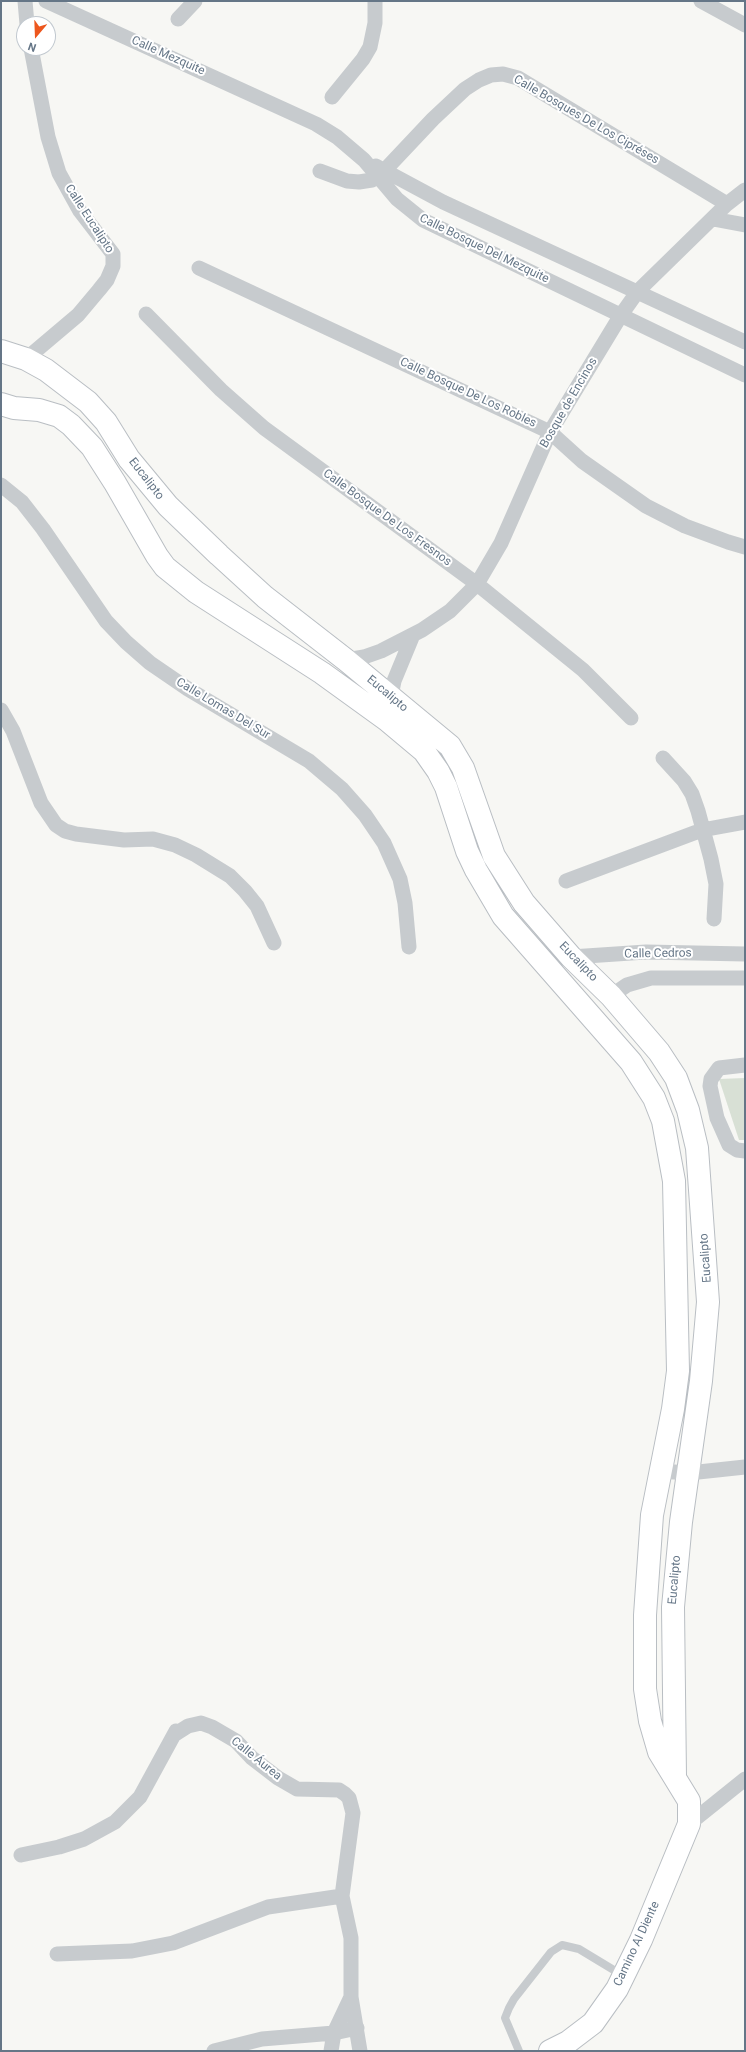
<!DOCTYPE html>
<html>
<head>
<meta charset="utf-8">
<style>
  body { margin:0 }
  #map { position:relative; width:746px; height:2052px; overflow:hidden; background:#f7f7f4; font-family:Roboto,sans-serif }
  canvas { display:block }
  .frame { position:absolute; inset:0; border:2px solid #657687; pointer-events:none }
  .north { position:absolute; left:16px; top:16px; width:40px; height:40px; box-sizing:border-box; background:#fff; border:1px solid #c1c8cf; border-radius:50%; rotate:199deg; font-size:11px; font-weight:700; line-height:16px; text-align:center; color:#657687 }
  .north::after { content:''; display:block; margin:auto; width:14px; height:18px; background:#ed571e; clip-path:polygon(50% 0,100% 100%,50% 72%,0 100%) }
</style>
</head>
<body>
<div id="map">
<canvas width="746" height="2052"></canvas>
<div class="frame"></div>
<div class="north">N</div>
</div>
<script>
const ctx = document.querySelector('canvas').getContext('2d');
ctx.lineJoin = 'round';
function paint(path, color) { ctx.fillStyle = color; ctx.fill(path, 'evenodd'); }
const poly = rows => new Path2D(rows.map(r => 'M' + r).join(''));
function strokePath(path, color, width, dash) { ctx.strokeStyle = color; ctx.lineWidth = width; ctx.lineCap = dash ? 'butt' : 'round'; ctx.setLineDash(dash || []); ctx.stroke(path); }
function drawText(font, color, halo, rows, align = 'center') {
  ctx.font = font + ' Roboto,sans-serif'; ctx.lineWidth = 4; ctx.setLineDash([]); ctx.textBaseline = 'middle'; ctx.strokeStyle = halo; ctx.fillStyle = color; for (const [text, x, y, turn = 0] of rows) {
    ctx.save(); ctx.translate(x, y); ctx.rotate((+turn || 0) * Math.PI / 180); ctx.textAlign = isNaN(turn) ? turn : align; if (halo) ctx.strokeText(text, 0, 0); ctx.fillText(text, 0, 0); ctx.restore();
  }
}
const green = poly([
  [745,1078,745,1140,739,1140,719,1079]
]);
const lane = poly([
  [519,2051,505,2018,509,2008,514,1999,551,1952,562,1945,579,1949,622,1975]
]);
const street = poly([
  [25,1,27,24],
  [46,1,316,124,337,137,364,160,397,199,423,220,745,375],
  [701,1,745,25],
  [178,19,195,1],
  [332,97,363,59,370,47,375,23,375,1],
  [376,166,443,202,745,342],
  [320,171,347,181,359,182,372,180,384,171,433,119,465,89,479,80,491,75,503,74,518,78,727,204],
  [713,219,745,225],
  [199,268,550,432,582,461,646,506,685,526,728,542,745,547],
  [146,314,221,390,264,428,477,584,583,670,631,718],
  [26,359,78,315,99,290,107,280,113,266,113,254,80,211,59,173,48,137,31,48],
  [1,485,22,502,43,529,106,621,126,642,150,663,188,689,309,761,342,789,365,815,384,843,400,879,405,903,409,947],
  [346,660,364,657,381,651,422,630,450,611,477,584,501,543,550,432,621,315,638,291,727,204,745,190],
  [391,696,394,681,413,635],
  [1,710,13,731,41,803,56,825,65,831,76,834,124,840,153,839,175,845,196,855,230,876,245,891,257,906,274,943],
  [663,758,684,781,692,794,698,811,711,859,716,884,714,919],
  [566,881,702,830,745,822],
  [571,957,646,952,745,954],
  [611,996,627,985,651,978,745,978],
  [745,1065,719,1068,711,1079,710,1086,717,1118,729,1145,737,1150,745,1151],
  [660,1471,689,1473,745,1467],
  [689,1824,745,1779],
  [21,1855,59,1847,84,1839,115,1822,140,1797,176,1731,177,1733,188,1726,201,1723,212,1727,236,1741,252,1758,278,1778,297,1789,339,1790,345,1794,349,1798,353,1813,342,1896,351,1938,351,1997,360,2051],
  [57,1954,132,1951,173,1943,268,1907,342,1896],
  [214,2051,262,2039,334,2033,357,2028],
  [331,2051,334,2033,351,1997]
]);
const secondary = poly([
  [1,351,26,359,46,370,88,402,106,422,129,459,168,506,219,555,265,597,346,660,450,746,463,768,494,856,524,903,571,957,611,996,659,1052,676,1078,688,1110,697,1148,708,1302,701,1381,681,1522,673,1607,675,1777],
  [1,404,14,408,39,410,59,416,71,425,92,447,115,483,157,556,165,567,196,592,322,673,387,720,424,751,438,771,446,787,467,851,476,870,503,916,631,1062,654,1098,663,1121,674,1181,678,1371,673,1409,652,1515,645,1615,645,1689,650,1721,659,1752,689,1801,689,1824,641,1940,617,1989,593,2023,568,2042,550,2051]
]);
const streetNames = [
  ["Calle Mezquite",168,56,24],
  ["Calle Bosques De Los Cipréses",586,120,30],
  ["Calle Eucalipto",89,219,57],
  ["Calle Bosque Del Mezquite",484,249,26],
  ["Calle Bosque De Los Robles",468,393,25],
  ["Bosque de Encinos",569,403,-60],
  ["Eucalipto",146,479,52],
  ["Calle Bosque De Los Fresnos",387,518,36],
  ["Eucalipto",387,694,40],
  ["Calle Lomas Del Sur",223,709,31],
  ["Calle Cedros",658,954,-1],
  ["Eucalipto",578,962,46],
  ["Eucalipto",706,1258,-94],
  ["Eucalipto",675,1580,-85],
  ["Calle Áurea",256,1759,39],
  ["Camino Al Diente",637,1944,-65]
];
paint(green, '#d8e0d5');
strokePath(secondary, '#b9bec3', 24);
strokePath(lane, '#c7cbce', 8);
strokePath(street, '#c7cbce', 15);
strokePath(secondary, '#fff', 22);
drawText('12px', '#657687', '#fff', streetNames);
</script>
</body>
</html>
